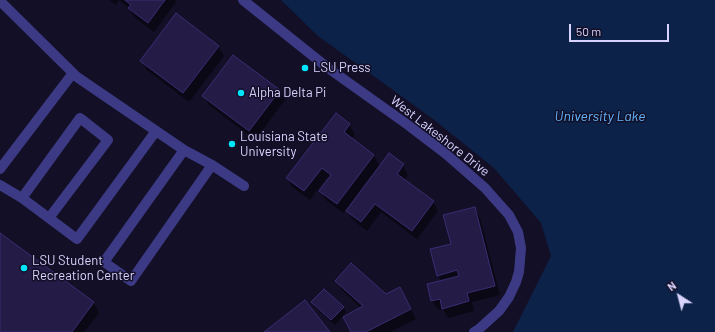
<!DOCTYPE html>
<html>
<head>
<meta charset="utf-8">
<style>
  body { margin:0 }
  #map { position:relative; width:715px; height:332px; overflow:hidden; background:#130f26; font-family:Barlow,sans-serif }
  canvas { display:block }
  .north { position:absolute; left:659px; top:276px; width:40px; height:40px; -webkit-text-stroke:3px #130f26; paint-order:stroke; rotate:324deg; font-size:11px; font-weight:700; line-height:16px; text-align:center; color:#d9d4ff }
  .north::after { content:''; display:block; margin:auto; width:14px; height:18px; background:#d9d4ff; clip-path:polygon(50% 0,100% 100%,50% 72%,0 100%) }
  .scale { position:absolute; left:569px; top:24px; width:100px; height:18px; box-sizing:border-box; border:2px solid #d9d4ff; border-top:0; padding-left:5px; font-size:12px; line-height:14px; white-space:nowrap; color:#d9d4ff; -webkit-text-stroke:3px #130f26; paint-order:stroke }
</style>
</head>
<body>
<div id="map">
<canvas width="715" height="332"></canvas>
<div class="north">N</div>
<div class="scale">50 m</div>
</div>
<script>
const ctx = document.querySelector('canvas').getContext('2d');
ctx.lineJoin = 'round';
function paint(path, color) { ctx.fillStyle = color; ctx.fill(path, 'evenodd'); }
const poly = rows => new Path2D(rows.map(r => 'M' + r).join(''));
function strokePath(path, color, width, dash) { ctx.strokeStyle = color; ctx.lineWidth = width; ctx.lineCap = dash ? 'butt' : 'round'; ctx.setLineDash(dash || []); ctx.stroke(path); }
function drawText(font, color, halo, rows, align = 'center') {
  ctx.font = font + ' Barlow,sans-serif'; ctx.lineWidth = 3; ctx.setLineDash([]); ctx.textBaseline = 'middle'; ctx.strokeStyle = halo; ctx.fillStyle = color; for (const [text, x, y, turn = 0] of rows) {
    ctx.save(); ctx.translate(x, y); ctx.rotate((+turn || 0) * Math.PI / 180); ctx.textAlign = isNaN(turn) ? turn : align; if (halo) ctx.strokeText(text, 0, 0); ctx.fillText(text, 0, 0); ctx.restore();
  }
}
const water = poly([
  [281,0,715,0,715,332,513,332,551,256,541,223,494,168,433,119,318,36]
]);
const shadow = poly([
  [109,0,175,0,176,2,154,32,135,18,129,8,119,0,116,5],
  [218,46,224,56,189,102,147,70,142,61],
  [280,90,285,100,255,140,209,105,204,96],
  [349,125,355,134,351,139,374,156,380,167,403,165,408,175,404,180,433,202,438,211,417,239,381,212,367,231,353,220,347,211,373,177,371,176,343,213,326,200,320,191,330,179,327,177,310,200,292,187,287,178],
  [475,208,480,218,500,295,472,302,474,311,448,318,443,309,438,310,432,301,428,285,442,282,438,275,452,245],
  [0,234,94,303,99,313,84,332,0,332],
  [336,281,386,295,405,298,416,319,390,332,352,332,361,308,342,290],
  [312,302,343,307,346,312,335,325,315,307]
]);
const building = poly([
  [125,0,165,0,148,23,128,8,131,5,125,0],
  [176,13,219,46,183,93,140,61,176,13],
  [233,55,280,90,249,131,202,96,233,55],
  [336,113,350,124,344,132,374,155,337,204,319,191,331,175,322,168,304,191,286,178,336,113],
  [389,153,404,164,397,174,434,201,412,231,375,204,361,222,346,211,389,153],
  [475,207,495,286,467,293,469,301,442,309,440,299,431,301,427,284,459,276,457,270,437,276,430,249,451,244,443,215,475,207],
  [0,233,94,302,72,332,0,332,0,233],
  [351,263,386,294,400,287,411,309,366,332,351,332,343,317,363,306,335,281,351,263],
  [324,289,344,307,331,320,311,302,324,289],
  [305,300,330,332,264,332,305,300]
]);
const minor = poly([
  [243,0,328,68,408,125,446,154,485,188,509,215,518,232,521,248,519,272,516,282,509,297,499,311,479,329,474,332],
  [0,1,77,77,184,150,212,165,244,186],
  [184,150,104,262,131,281,212,165],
  [0,169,73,73],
  [0,185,22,198,77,239,156,131],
  [22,198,80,118,108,140,49,218]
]);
const markers = [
  [305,68,4,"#00e5ff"],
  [241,93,4,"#00e5ff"],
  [232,144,4,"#00e5ff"],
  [24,268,4,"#00e5ff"]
];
const poiNames = [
  ["LSU Press",313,68],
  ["Alpha Delta Pi",249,93],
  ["Louisiana State",240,137],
  ["University",240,152],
  ["LSU Student",32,261],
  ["Recreation Center",32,276]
];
const streetNames = [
  ["West Lakeshore Drive",440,136,38]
];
const waterNames = [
  ["University Lake",600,116]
];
paint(water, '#0c2248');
paint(shadow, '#0007');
paint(building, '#241b47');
strokePath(building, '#3b2d73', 1);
strokePath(minor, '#3d3a85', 10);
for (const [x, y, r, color] of markers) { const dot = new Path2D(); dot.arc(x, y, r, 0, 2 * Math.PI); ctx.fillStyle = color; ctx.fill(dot); strokePath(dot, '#130f26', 1.5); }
drawText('13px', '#d9d4ff', '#130f26', poiNames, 'left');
drawText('13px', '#d9d4ff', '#130f26', streetNames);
drawText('italic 14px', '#62b6ff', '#130f26', waterNames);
</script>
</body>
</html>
